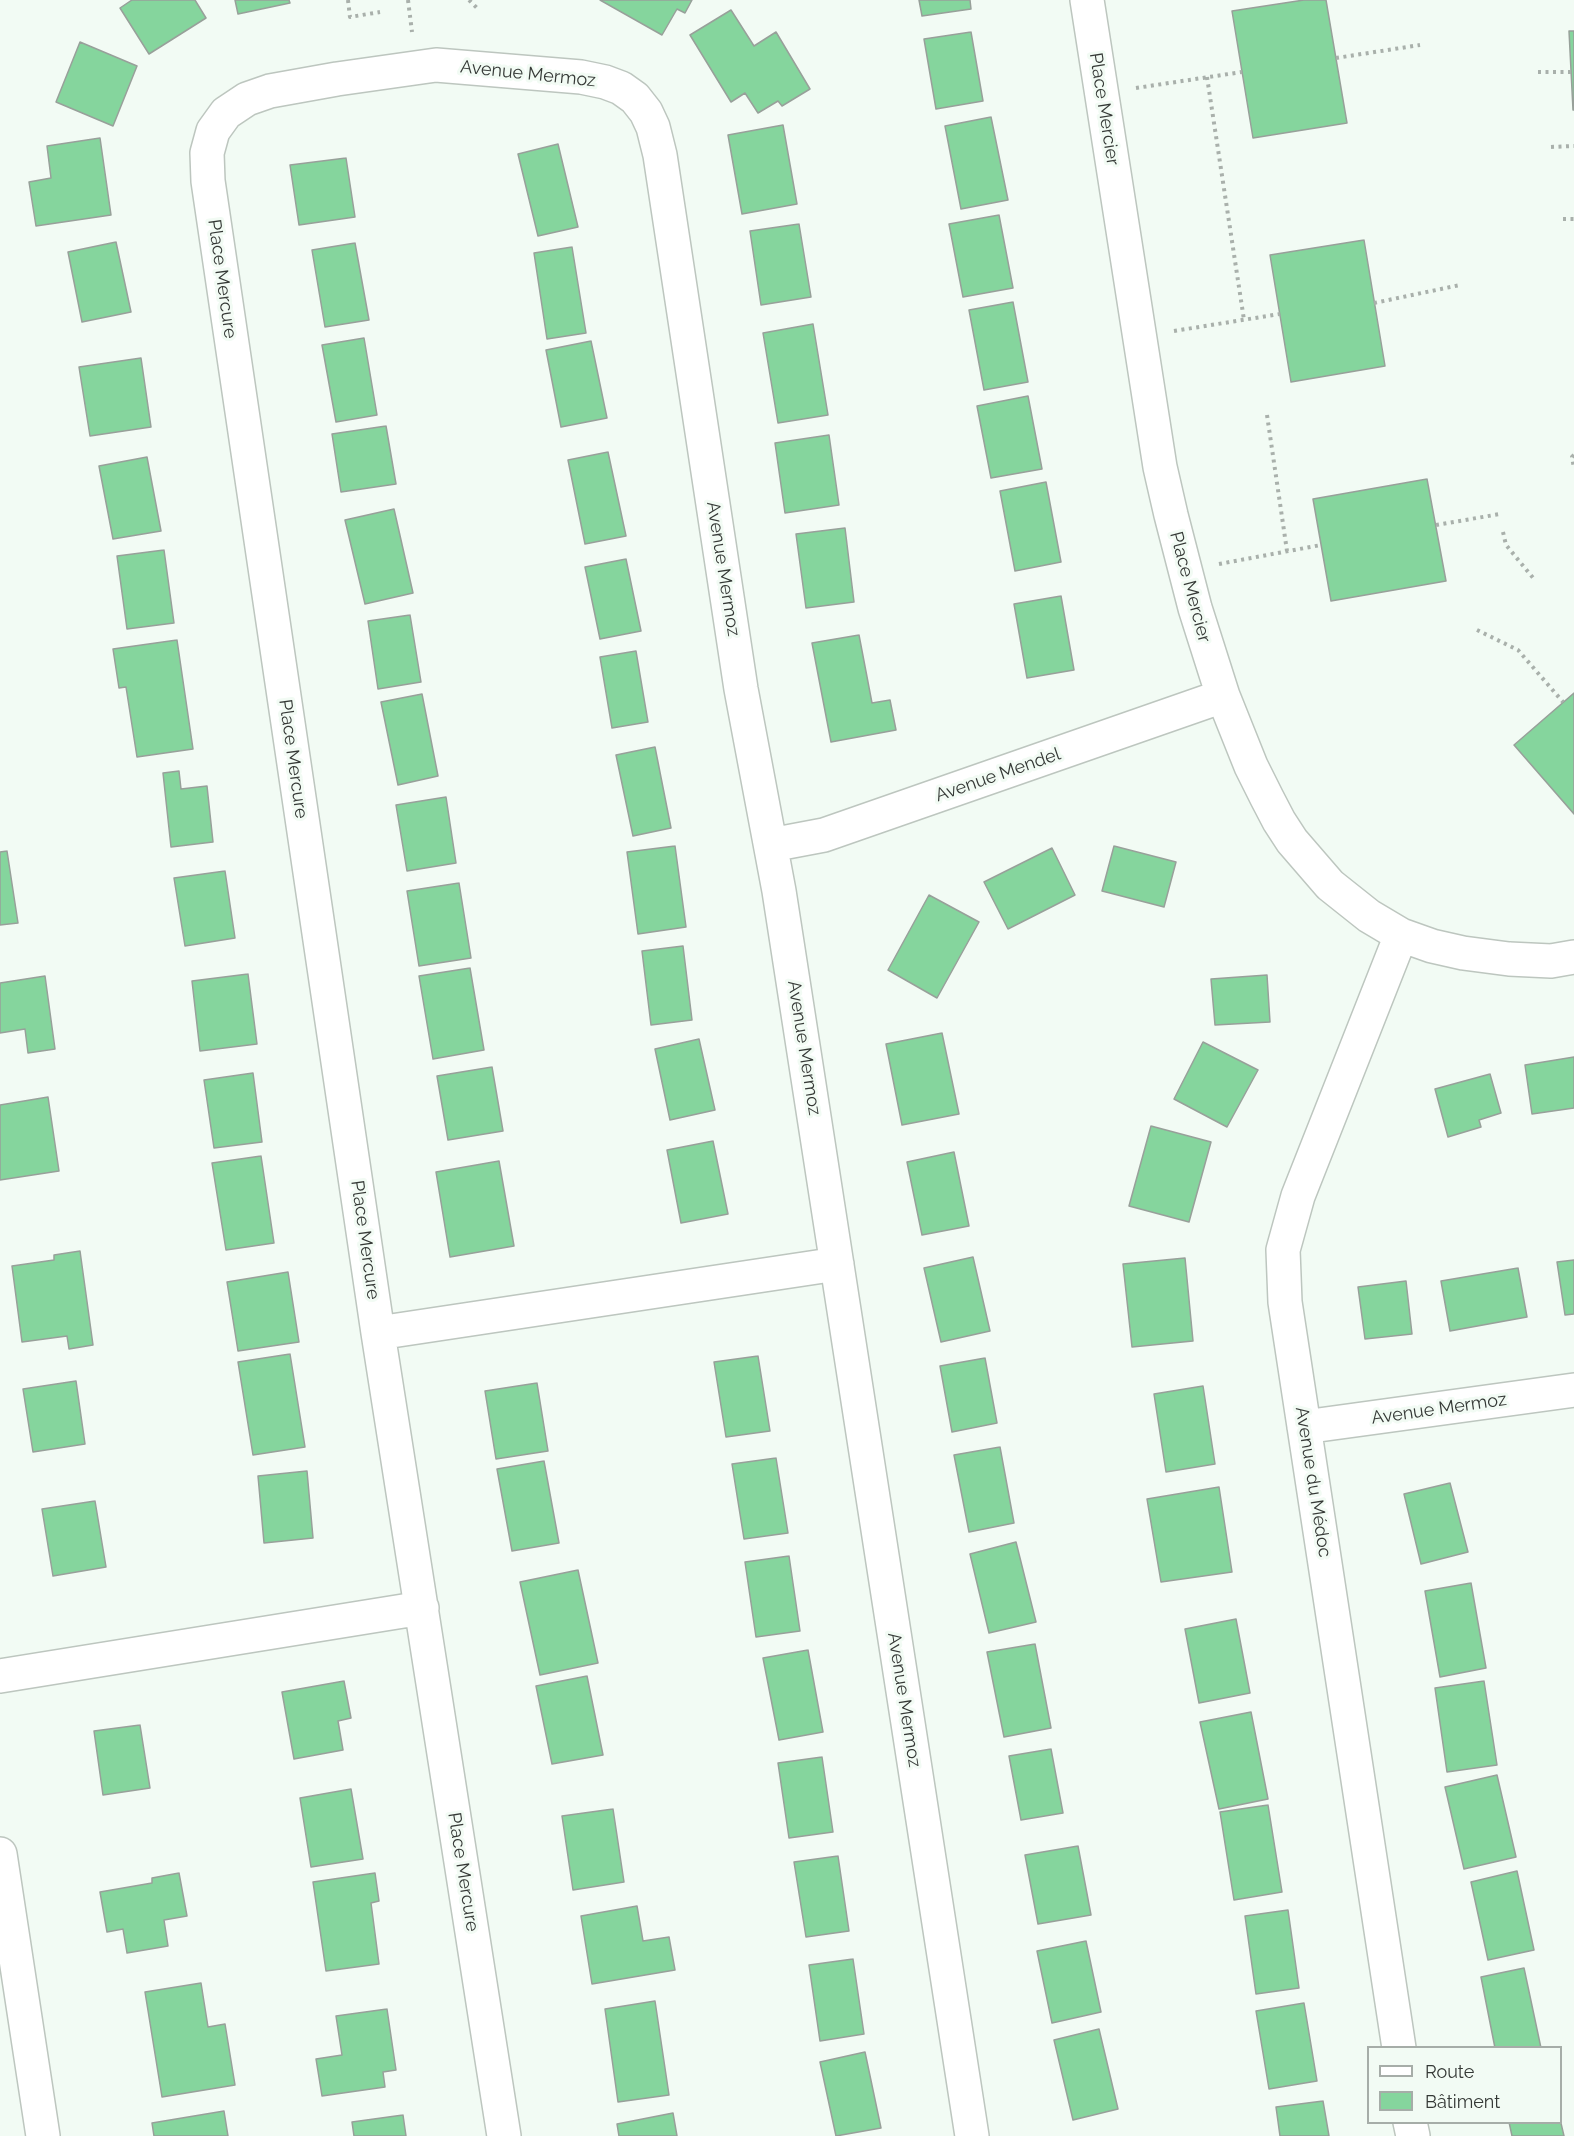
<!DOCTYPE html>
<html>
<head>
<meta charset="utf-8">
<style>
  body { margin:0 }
  #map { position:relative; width:1574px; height:2136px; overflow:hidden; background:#f2fbf4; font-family:Raleway,sans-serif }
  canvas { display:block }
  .legend { position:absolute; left:1367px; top:2046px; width:195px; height:78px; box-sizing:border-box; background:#f2fbf4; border:2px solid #a6ada8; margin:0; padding:8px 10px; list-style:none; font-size:18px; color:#353936 }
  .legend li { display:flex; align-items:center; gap:12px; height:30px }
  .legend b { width:30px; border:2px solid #a6ada8 }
</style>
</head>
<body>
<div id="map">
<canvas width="1574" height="2136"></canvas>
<ul class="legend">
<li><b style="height:8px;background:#fff"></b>Route</li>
<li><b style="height:16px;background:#85d59d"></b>Bâtiment</li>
</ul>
</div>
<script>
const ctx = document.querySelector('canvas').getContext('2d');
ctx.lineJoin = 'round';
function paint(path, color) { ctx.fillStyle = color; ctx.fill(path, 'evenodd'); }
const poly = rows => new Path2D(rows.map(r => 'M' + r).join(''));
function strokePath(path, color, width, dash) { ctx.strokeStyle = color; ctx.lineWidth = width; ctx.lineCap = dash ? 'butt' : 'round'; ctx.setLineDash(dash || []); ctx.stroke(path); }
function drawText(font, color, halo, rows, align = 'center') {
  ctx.font = font + ' Raleway,sans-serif'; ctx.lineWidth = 6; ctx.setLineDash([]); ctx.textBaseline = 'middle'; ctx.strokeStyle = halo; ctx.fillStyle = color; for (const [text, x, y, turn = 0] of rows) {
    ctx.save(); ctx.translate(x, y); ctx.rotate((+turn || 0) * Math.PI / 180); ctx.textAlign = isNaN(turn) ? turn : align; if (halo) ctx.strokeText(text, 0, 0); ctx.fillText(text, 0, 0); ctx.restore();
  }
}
const building = poly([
  [132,0,195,0,206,18,149,54,120,8,132,0],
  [235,0,289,0,290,3,238,14,235,0],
  [600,0,692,0,685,13,677,9,662,35,600,0],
  [919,0,970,0,971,9,922,16,919,0],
  [1304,0,1326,0,1347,123,1253,138,1232,11,1304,0],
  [731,10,754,46,776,32,810,89,782,106,778,101,758,113,745,93,731,102,690,35,731,10],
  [1569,31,1574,31,1574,110,1573,110,1569,31],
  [971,32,983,101,936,109,924,39,971,32],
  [80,42,137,66,113,126,56,102,80,42],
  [991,117,1008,200,961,209,945,126,991,117],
  [783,125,797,204,742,214,728,135,783,125],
  [100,138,111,215,36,226,29,182,51,178,47,146,100,138],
  [558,144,578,227,538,236,518,154,558,144],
  [346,158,355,217,299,225,290,165,346,158],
  [999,215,1013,288,963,297,949,224,999,215],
  [799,224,811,297,761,305,750,231,799,224],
  [1364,240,1385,366,1291,382,1270,255,1364,240],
  [116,242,131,312,82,322,68,252,116,242],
  [355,243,369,320,325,327,312,250,355,243],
  [572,247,586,333,547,339,534,253,572,247],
  [1013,302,1028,382,984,390,969,310,1013,302],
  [813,324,828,415,778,423,763,333,813,324],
  [364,338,377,415,336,422,322,345,364,338],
  [591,341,607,418,561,427,546,350,591,341],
  [141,358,151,427,90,436,79,367,141,358],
  [1028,396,1042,469,991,478,977,406,1028,396],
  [386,426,396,484,341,492,332,434,386,426],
  [829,435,839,505,785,513,775,443,829,435],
  [608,452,626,536,585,544,568,460,608,452],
  [147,457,161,531,113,539,99,466,147,457],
  [1427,479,1446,581,1331,601,1313,499,1427,479],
  [1046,482,1061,562,1015,571,1000,491,1046,482],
  [394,509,413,593,365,604,345,520,394,509],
  [845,528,854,602,806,608,796,534,845,528],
  [164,550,174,623,127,629,117,556,164,550],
  [626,559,641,631,600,639,585,567,626,559],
  [1061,596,1074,670,1027,678,1014,604,1061,596],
  [410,615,421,682,378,689,368,621,410,615],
  [859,635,872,703,890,700,896,730,831,742,812,643,859,635],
  [177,640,193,749,137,757,126,687,119,688,113,649,177,640],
  [636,651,648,722,612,728,600,657,636,651],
  [1574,693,1574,814,1514,745,1574,693],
  [422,694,438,776,398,785,381,702,422,694],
  [655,747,671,828,633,836,616,755,655,747],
  [179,771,181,789,207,786,213,842,171,847,163,773,179,771],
  [446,797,456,863,407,871,396,805,446,797],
  [675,846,686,927,638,934,627,852,675,846],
  [1114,846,1176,862,1164,907,1102,891,1114,846],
  [1052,848,1075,895,1008,929,984,882,1052,848],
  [7,851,18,923,0,925,0,852,7,851],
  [225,871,235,938,185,946,174,878,225,871],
  [459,883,471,958,419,966,407,891,459,883],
  [929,895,979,922,937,998,888,970,929,895],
  [683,946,692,1020,651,1025,642,951,683,946],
  [470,968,484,1050,433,1059,419,976,470,968],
  [248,974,257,1044,200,1051,192,981,248,974],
  [1267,975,1270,1022,1215,1025,1211,979,1267,975],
  [45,976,55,1049,28,1053,25,1029,0,1033,0,983,45,976],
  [942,1033,959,1114,902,1125,886,1044,942,1033],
  [699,1039,715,1110,670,1120,655,1049,699,1039],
  [1203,1042,1258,1070,1227,1127,1174,1099,1203,1042],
  [1574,1057,1574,1108,1532,1114,1525,1065,1574,1057],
  [492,1067,503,1131,448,1140,437,1076,492,1067],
  [253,1073,262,1142,214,1148,204,1080,253,1073],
  [1490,1074,1501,1113,1479,1120,1481,1127,1448,1137,1435,1089,1490,1074],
  [48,1097,59,1171,0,1180,0,1105,48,1097],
  [1151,1126,1211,1142,1189,1222,1129,1206,1151,1126],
  [713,1141,728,1214,681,1223,667,1150,713,1141],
  [954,1152,969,1226,922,1235,907,1162,954,1152],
  [261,1156,274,1243,226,1250,212,1163,261,1156],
  [499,1161,514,1246,450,1257,436,1172,499,1161],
  [80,1251,93,1345,69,1349,67,1336,22,1342,12,1266,54,1260,54,1255,80,1251],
  [973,1257,990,1331,941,1342,924,1268,973,1257],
  [1185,1258,1193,1341,1132,1347,1123,1264,1185,1258],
  [1574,1260,1574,1314,1565,1315,1557,1262,1574,1260],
  [1518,1268,1527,1317,1450,1331,1441,1281,1518,1268],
  [288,1272,299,1342,238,1351,227,1282,288,1272],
  [1406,1281,1412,1334,1365,1339,1358,1287,1406,1281],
  [290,1354,305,1447,253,1455,238,1362,290,1354],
  [758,1356,770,1431,726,1437,714,1362,758,1356],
  [985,1358,997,1423,952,1432,940,1366,985,1358],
  [76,1381,85,1444,33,1452,23,1389,76,1381],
  [537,1383,548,1451,496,1459,485,1391,537,1383],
  [1203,1386,1215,1464,1166,1472,1154,1394,1203,1386],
  [1000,1447,1014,1523,969,1532,954,1455,1000,1447],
  [776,1458,788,1533,744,1539,732,1464,776,1458],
  [544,1461,559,1543,512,1551,497,1469,544,1461],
  [307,1471,313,1538,264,1543,258,1476,307,1471],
  [1450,1483,1468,1552,1421,1564,1404,1494,1450,1483],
  [1219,1487,1232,1572,1161,1582,1147,1499,1219,1487],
  [95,1501,106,1567,53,1576,42,1509,95,1501],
  [1016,1542,1036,1622,989,1633,970,1554,1016,1542],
  [789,1556,800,1631,756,1637,745,1562,789,1556],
  [578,1570,598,1663,540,1675,520,1582,578,1570],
  [1471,1583,1486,1668,1440,1677,1425,1591,1471,1583],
  [1236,1619,1250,1693,1199,1703,1185,1629,1236,1619],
  [1035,1644,1051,1728,1004,1737,987,1652,1035,1644],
  [808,1650,823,1732,779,1740,763,1658,808,1650],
  [587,1676,603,1755,552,1764,536,1686,587,1676],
  [344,1681,351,1718,338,1721,343,1750,294,1759,282,1692,344,1681],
  [1484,1681,1497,1765,1447,1772,1435,1688,1484,1681],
  [1251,1712,1268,1799,1219,1809,1200,1722,1251,1712],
  [140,1725,150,1788,103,1795,94,1731,140,1725],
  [1051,1749,1063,1813,1021,1820,1009,1756,1051,1749],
  [822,1757,833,1832,789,1838,778,1763,822,1757],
  [1497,1775,1516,1857,1464,1869,1445,1787,1497,1775],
  [351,1789,363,1859,311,1867,300,1798,351,1789],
  [1268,1805,1282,1892,1234,1900,1220,1812,1268,1805],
  [613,1809,624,1882,573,1890,562,1816,613,1809],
  [1078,1846,1091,1915,1038,1924,1025,1855,1078,1846],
  [838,1856,849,1931,806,1937,794,1862,838,1856],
  [1517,1871,1534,1950,1488,1960,1471,1882,1517,1871],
  [179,1873,187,1916,164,1920,168,1946,127,1953,123,1929,107,1932,100,1892,152,1883,152,1878,179,1873],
  [375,1873,379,1901,371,1903,379,1964,326,1971,313,1882,375,1873],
  [637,1906,643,1941,669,1937,675,1970,592,1984,581,1916,637,1906],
  [1288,1910,1299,1988,1256,1994,1245,1916,1288,1910],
  [1086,1941,1101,2012,1052,2023,1037,1951,1086,1941],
  [853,1959,864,2034,820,2041,809,1965,853,1959],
  [1524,1968,1541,2048,1495,2048,1481,1977,1524,1968],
  [201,1983,208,2027,225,2024,235,2085,162,2097,145,1992,201,1983],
  [655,2001,669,2095,618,2102,605,2009,655,2001],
  [1304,2003,1317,2081,1269,2089,1256,2011,1304,2003],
  [387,2009,396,2070,383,2072,385,2087,322,2096,316,2059,342,2055,336,2016,387,2009],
  [1099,2029,1118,2109,1073,2120,1054,2040,1099,2029],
  [865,2052,881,2128,836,2136,820,2062,865,2052],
  [1323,2101,1329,2136,1280,2136,1276,2107,1323,2101],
  [224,2111,228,2136,154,2136,152,2123,224,2111],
  [673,2113,677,2136,619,2136,617,2124,673,2113],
  [403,2115,406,2136,354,2136,352,2122,403,2115],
  [1560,2119,1564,2136,1512,2136,1509,2122,1560,2122,1560,2119]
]);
const path = poly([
  [348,0,350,17,380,12],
  [408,0,412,32],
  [469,0,479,10],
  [1336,58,1420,45],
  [1538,72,1571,72],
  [1207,77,1244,320],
  [1136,88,1242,72],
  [1551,147,1574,146],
  [1563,219,1574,219],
  [1374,303,1460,285],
  [1174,331,1280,314],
  [1267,415,1287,551],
  [1574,455,1572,457,1574,468],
  [1436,525,1500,514],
  [1503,532,1506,545,1534,579],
  [1219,564,1321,545],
  [1477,630,1518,650,1563,702]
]);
const minor = poly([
  [1087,0,1160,467,1171,515,1195,608,1223,696,1251,766,1267,798,1279,821,1292,841,1330,885,1369,916,1401,935,1432,946,1463,953,1509,959,1551,961,1574,957],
  [771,845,824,835,1223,696],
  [378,1333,837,1264],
  [1304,1427,1574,1390],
  [0,1676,422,1608],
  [0,1854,43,2136],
  [1399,2048,1285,1302,1283,1250,1298,1196,1401,935],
  [1410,2122,1413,2136],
  [504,2136,378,1333,208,181,207,153,213,131,226,113,247,99,270,91,337,79,436,65,581,77,605,82,621,88,635,98,646,112,653,127,660,155,741,689,779,891,972,2136]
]);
const streetNames = [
  ["Avenue Mermoz",528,74,6],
  ["Place Mercier",1104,109,81],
  ["Place Mercure",222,279,82],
  ["Avenue Mermoz",723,569,81],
  ["Place Mercier",1190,587,75],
  ["Place Mercure",293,759,82],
  ["Avenue Mendel",998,775,-19],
  ["Avenue Mermoz",804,1048,81],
  ["Place Mercure",365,1240,82],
  ["Avenue Mermoz",1439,1409,-8],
  ["Avenue du Médoc",1313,1482,81],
  ["Avenue Mermoz",904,1700,81],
  ["Place Mercure",463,1872,81]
];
paint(building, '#85d59d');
strokePath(building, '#98a09a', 1.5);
strokePath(minor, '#bdc6bf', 36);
strokePath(path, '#a9b0ab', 4, [3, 4.5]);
strokePath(minor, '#fff', 33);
drawText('18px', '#353936', '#f2fbf4', streetNames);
</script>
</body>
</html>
